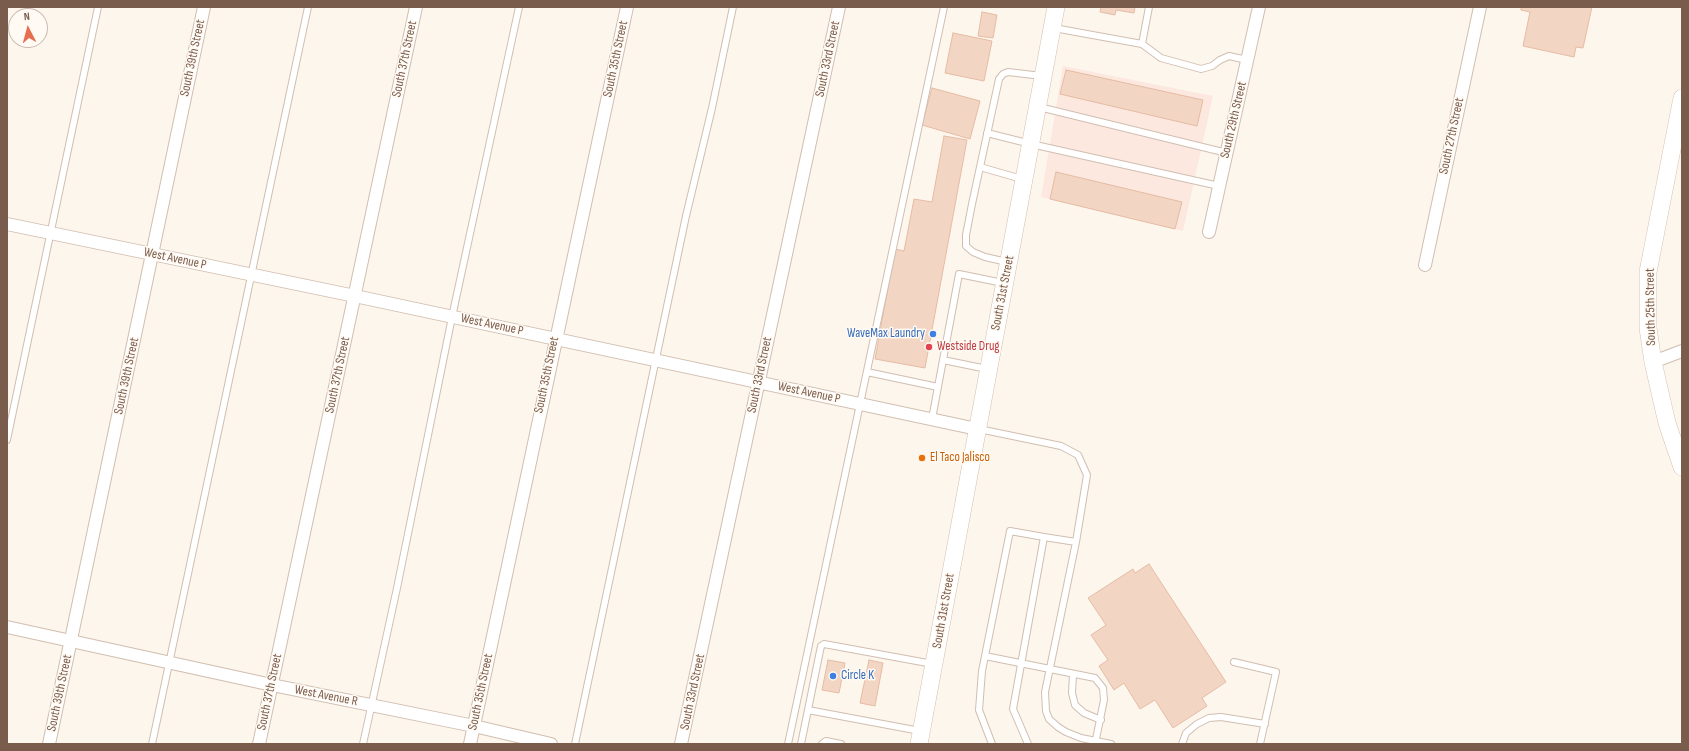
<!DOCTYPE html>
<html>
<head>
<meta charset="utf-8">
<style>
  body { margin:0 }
  #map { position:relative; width:1689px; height:751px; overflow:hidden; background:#fdf6ec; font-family:"Sofia Sans Condensed",sans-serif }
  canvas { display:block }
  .frame { position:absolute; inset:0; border:8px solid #7a5c4d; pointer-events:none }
  .north { position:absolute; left:8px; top:8px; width:40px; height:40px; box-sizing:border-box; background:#fffaf3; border:1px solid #cabbb1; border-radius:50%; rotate:354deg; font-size:11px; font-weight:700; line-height:16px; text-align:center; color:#7a5c4d }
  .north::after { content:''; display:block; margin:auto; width:14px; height:18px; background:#e76f51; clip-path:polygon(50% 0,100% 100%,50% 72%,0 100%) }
</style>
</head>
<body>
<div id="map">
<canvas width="1689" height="751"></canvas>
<div class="frame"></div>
<div class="north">N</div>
</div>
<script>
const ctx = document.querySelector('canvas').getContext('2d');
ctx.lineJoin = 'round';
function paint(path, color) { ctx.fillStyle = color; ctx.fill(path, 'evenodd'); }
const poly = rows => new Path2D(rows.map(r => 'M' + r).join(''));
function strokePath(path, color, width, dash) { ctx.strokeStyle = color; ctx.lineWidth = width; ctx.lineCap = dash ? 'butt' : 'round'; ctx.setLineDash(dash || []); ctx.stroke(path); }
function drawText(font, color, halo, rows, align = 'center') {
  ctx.font = font + ' "Sofia Sans Condensed",sans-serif'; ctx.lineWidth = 3; ctx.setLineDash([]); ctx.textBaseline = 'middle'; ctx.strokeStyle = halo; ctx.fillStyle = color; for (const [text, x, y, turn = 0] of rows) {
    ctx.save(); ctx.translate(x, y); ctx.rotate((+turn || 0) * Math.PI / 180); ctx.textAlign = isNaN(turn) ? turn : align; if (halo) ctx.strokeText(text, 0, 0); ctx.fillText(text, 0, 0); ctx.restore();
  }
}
const commercial = poly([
  [1063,66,1213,96,1183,231,1041,197]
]);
const building = poly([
  [1101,7,1135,7,1134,13,1116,10,1115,15,1100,12,1101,7],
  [1521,7,1592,7,1583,48,1576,47,1574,57,1523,46,1530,12,1521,10,1521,7],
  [982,12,997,15,993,38,978,36,982,12],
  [953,33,992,41,984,81,945,73,953,33],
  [1066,70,1203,100,1197,126,1060,94,1066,70],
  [932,88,980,101,970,139,922,125,932,88],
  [944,136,967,140,925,368,875,359,895,249,904,251,914,199,932,202,944,136],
  [1056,172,1182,202,1175,229,1050,199,1056,172],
  [1149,564,1226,682,1202,698,1207,706,1173,728,1155,700,1140,709,1124,683,1114,690,1099,666,1108,660,1091,635,1106,625,1088,598,1133,569,1135,573,1149,564],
  [828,660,845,663,839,693,822,690,828,660],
  [869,660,883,663,875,706,860,703,869,660]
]);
const lane = poly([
  [1054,28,1142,44,1149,7],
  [1142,44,1161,58,1201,69,1212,66,1220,60,1229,56,1247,60],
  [1039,107,1227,153],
  [987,133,1031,144,1219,186],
  [980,167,1022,179],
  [1007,262,985,257,973,252,966,246,966,235,972,204,999,79,1003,74,1008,72,1042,76],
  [943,360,987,369],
  [867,372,938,387],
  [932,419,959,274,1003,283],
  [979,429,1061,446,1078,455,1087,475,1076,542,1044,537,1013,709,1028,744],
  [7,440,98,7],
  [1076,542,1045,692,1046,711,1049,719,1058,727,1066,732,1081,738,1111,744],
  [985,656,1095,678,1103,688,1104,700,1095,744],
  [1234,662,1276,672,1260,744],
  [1073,674,1072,693,1075,705,1084,713,1101,720],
  [808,710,920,731],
  [152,744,308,7],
  [363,744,397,588,452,317,519,7],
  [575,744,686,216,712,108,733,7],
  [788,744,944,7],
  [801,744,821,646,824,644,933,664],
  [822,744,826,741,841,744],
  [992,744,979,710,982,671,1010,531,1044,537],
  [1182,744,1186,733,1197,724,1209,718,1221,717,1265,724]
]);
const street = poly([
  [7,224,355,296,977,429],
  [1209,232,1259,7],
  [1425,265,1480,7],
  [1653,362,1682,351],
  [7,627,272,685,474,726,551,744],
  [49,744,204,7],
  [259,744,416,7],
  [470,744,627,7],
  [681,744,839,7]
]);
const secondary = poly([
  [1682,98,1648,272,1648,328,1653,362,1667,423,1682,467],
  [919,744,1056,7]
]);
const markers = [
  [933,334,4,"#3f7fe0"],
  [929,347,4,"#e0444e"],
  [922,458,4,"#e8710a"],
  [833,676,4,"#3f7fe0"]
];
const streetNames = [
  ["South 39th Street",193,58,-78],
  ["South 37th Street",405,59,-78],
  ["South 35th Street",616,59,-78],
  ["South 33rd Street",828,59,-78],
  ["South 29th Street",1234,120,-77],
  ["South 27th Street",1452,136,-78],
  ["West Avenue P",175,259,12],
  ["South 31st Street",1003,293,-79],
  ["South 25th Street",1651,307,-91],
  ["West Avenue P",492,325,12],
  ["South 37th Street",338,375,-78],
  ["South 35th Street",547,375,-78],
  ["South 33rd Street",760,375,-78],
  ["South 39th Street",127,376,-78],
  ["West Avenue P",809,393,12],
  ["South 31st Street",944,611,-80],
  ["South 37th Street",270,692,-78],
  ["South 35th Street",481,692,-78],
  ["South 33rd Street",693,692,-78],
  ["South 39th Street",60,693,-78],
  ["West Avenue R",326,696,11]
];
const shopNames = [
  ["WaveMax Laundry",925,334],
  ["Circle K",841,676,"left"]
];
const healthNames = [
  ["Westside Drug",937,347]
];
const foodNames = [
  ["El Taco Jalisco",930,458]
];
paint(commercial, '#fde8e0');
paint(building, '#f3d5c3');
strokePath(building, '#e6bba3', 1);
strokePath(lane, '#d1beb0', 8);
strokePath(street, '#d1beb0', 14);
strokePath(secondary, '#d6c0b0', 18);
strokePath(lane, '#fff', 6);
strokePath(street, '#fff', 12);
strokePath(secondary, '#fff', 17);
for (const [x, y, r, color] of markers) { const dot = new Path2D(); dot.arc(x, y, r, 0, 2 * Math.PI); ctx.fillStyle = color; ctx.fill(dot); strokePath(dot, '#fffaf3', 1.5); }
drawText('13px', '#7a5c4d', '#fffaf3', streetNames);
drawText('13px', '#366cbe', '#fffaf3', shopNames, 'right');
drawText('13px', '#be3a42', '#fffaf3', healthNames, 'left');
drawText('13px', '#c56008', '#fffaf3', foodNames, 'left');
</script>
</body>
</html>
